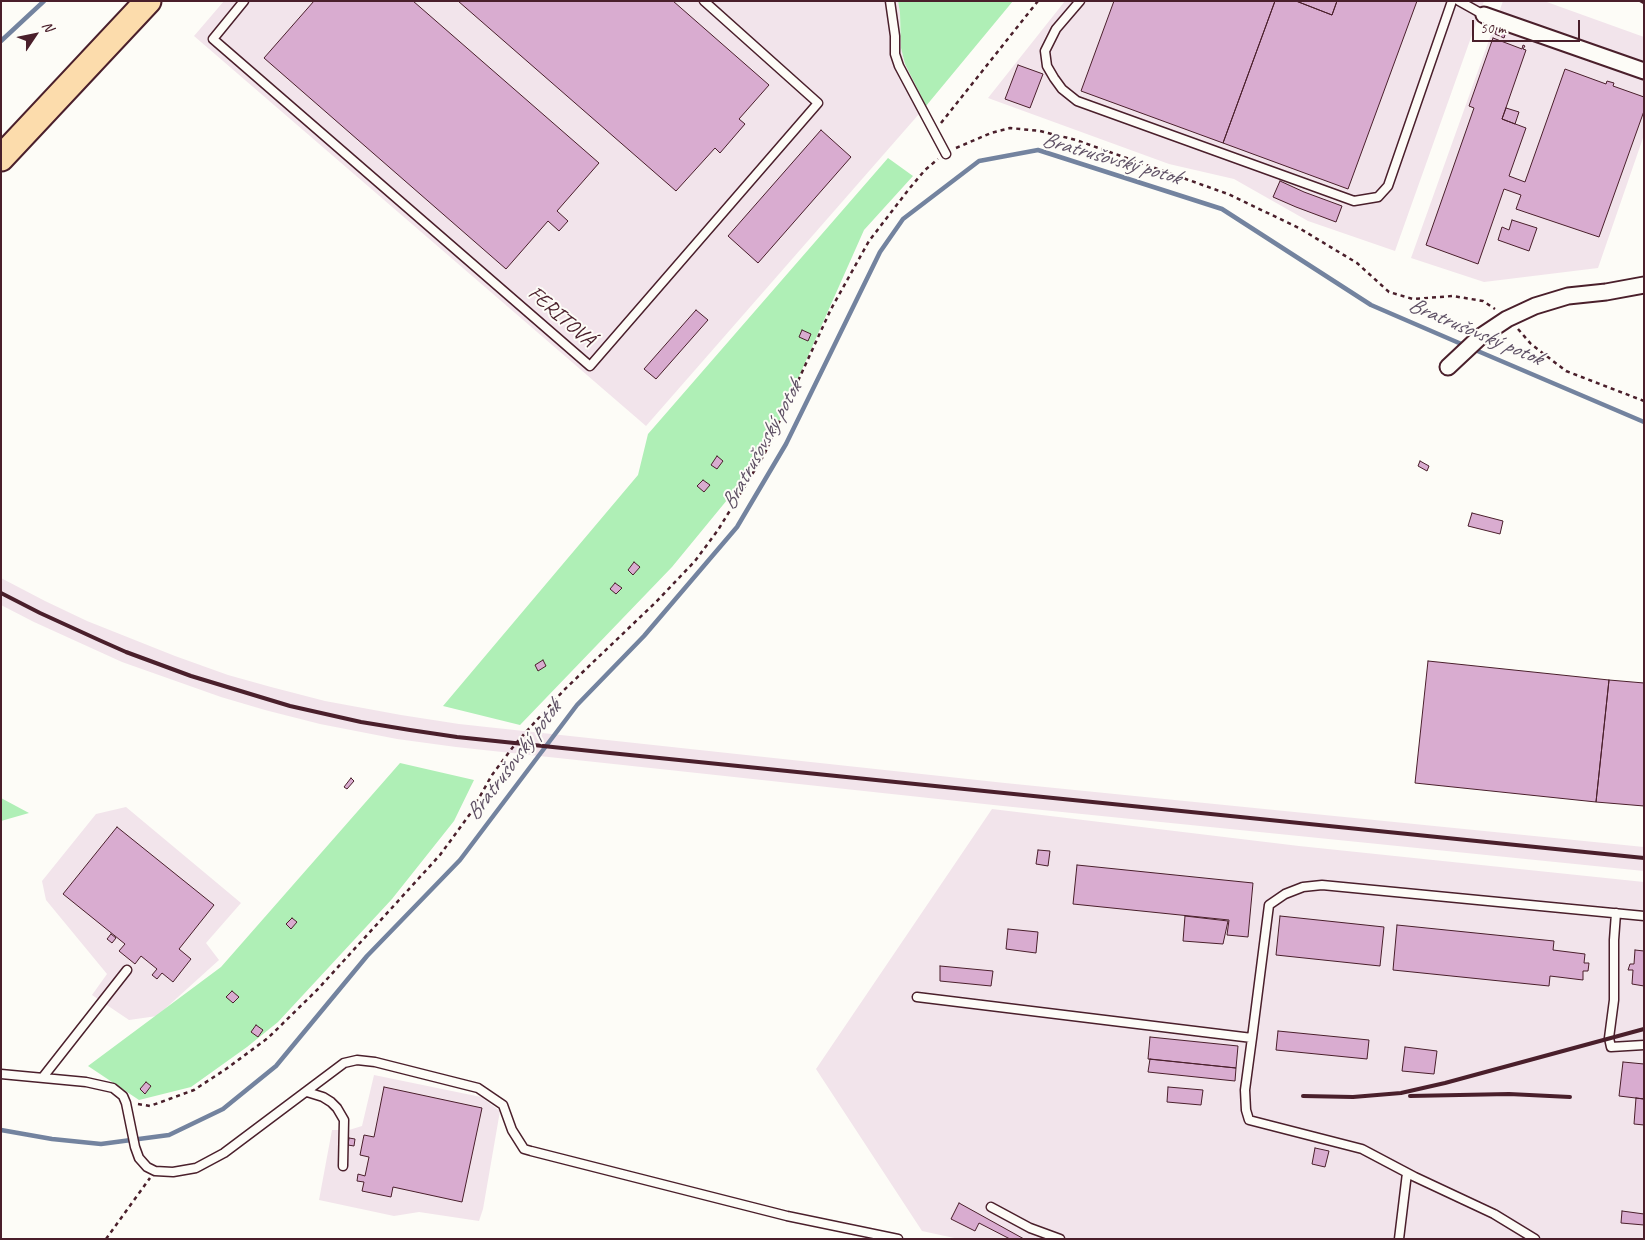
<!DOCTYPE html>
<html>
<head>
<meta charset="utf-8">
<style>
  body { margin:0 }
  #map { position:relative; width:1645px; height:1240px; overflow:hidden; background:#fdfcf7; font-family:Caveat,sans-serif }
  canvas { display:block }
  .frame { position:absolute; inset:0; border:2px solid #4a1f2b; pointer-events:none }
  .north { position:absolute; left:10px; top:10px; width:50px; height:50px; -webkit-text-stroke:4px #fdfcf7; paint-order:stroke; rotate:56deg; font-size:14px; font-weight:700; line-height:20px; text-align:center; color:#4a1f2b }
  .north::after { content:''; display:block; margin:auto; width:18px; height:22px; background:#4a1f2b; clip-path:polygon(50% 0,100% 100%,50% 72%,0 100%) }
  .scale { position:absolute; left:1472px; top:20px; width:108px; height:22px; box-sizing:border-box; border:2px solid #4a1f2b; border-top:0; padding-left:6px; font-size:15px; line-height:18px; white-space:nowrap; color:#4a1f2b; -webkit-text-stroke:4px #fdfcf7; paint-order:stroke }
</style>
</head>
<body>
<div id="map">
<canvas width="1645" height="1240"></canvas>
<div class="frame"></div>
<div class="north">N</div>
<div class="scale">50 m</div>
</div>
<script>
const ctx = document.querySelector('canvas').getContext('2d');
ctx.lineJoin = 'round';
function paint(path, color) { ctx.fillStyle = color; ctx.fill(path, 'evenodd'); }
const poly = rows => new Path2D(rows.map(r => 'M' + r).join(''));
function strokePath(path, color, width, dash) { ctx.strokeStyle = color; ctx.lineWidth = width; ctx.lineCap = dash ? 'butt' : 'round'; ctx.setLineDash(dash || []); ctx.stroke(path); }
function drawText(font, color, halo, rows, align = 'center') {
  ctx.font = font + ' Caveat,sans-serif'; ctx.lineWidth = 4; ctx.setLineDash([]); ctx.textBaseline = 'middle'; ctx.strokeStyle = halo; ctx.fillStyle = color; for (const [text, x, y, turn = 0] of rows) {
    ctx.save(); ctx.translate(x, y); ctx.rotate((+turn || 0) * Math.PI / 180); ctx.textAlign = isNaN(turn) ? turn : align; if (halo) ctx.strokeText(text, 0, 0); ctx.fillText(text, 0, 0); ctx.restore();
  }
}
const built = poly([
  [224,1,898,1,900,13,901,48,905,64,926,106,646,426,194,36],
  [1065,1,1484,1,1395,251,1308,221,1234,179,1169,164,988,98],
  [1503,1,1544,1,1644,37,1644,135,1598,268,1484,282,1411,258],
  [1,578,45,601,87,621,175,656,228,675,271,687,325,701,401,715,459,724,1005,783,1644,847,1644,871,1003,806,456,747,397,739,320,724,265,710,221,697,122,662,34,622,1,605],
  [126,807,241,903,206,943,219,960,157,1016,129,1020,92,995,107,974,46,900,42,881,96,814],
  [992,809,1299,846,1644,882,1644,1239,959,1239,922,1231,816,1069],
  [374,1075,481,1097,500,1111,483,1209,479,1221,419,1212,394,1216,319,1200,332,1130,349,1130,362,1126]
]);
const green = poly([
  [898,1,1013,1,926,106,905,64,901,48,900,13],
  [888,158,913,176,864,230,764,455,672,567,520,725,443,706,638,475,648,434],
  [400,763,474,780,454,821,392,899,278,1022,247,1047,191,1087,139,1100,88,1066,221,967],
  [1,798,29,813,1,821]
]);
const stream = poly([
  [1,41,44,1],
  [1473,349,1644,422],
  [1,1130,52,1139,101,1144,169,1135,223,1109,276,1066,367,956,460,860,577,705,644,636,737,527,786,444,880,252,903,219,979,161,1038,150,1222,209,1371,305,1466,346]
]);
const building = poly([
  [314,1,413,1,599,163,557,211,568,221,559,231,548,221,506,269,264,58,314,1],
  [458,1,673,1,769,85,739,119,745,124,720,153,715,148,676,191,458,1],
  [1114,1,1275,1,1223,143,1081,91,1114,1],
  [1275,1,1296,1,1332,15,1337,1,1417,1,1348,189,1223,143,1275,1],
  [1296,1,1337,1,1332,15,1296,1],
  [1496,29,1506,32,1504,38,1495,34,1496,29],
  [1493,38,1522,49,1523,45,1525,46,1523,49,1526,50,1502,119,1526,128,1509,176,1525,182,1565,69,1606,84,1607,81,1614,83,1613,86,1644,97,1644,111,1599,237,1516,209,1521,195,1504,189,1478,264,1426,245,1474,108,1469,106,1493,38],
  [1018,65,1043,74,1030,108,1005,99,1018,65],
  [1506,108,1519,112,1515,124,1502,119,1506,108],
  [821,130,851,157,758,263,728,236,821,130],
  [1280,181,1304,192,1342,206,1336,222,1296,207,1273,197,1280,181],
  [1512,220,1537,228,1529,251,1498,240,1502,227,1509,230,1512,220],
  [696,310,708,320,656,379,644,369,696,310],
  [802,330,811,334,808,341,799,337,802,330],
  [717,456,723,461,717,469,711,465,717,456],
  [1420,461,1429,466,1427,471,1418,466,1420,461],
  [703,480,710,485,704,492,697,486,703,480],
  [1472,513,1503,521,1500,534,1468,526,1472,513],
  [634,562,640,567,633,575,628,570,634,562],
  [615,583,622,588,616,594,610,589,615,583],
  [543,660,546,666,538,671,535,665,543,660],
  [1428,661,1609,680,1596,802,1415,783,1428,661],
  [1609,680,1644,683,1644,806,1596,802,1609,680],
  [351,778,354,781,347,789,344,787,351,778],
  [117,827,214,905,179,949,191,959,173,982,162,973,157,979,152,975,157,969,141,956,135,964,119,951,125,944,63,894,117,827],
  [1038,850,1050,851,1048,866,1036,864,1038,850],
  [1077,865,1253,883,1248,937,1227,935,1229,920,1073,904,1077,865],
  [1185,916,1228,921,1223,944,1183,941,1185,916],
  [1280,916,1384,927,1380,966,1276,955,1280,916],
  [292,918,297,922,291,929,286,924,292,918],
  [1397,925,1554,941,1553,950,1585,954,1584,963,1589,963,1588,971,1583,971,1583,980,1550,976,1549,986,1393,970,1397,925],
  [1008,929,1038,932,1036,953,1006,949,1008,929],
  [111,934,116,938,112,943,107,939,111,934],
  [1635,950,1644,951,1644,986,1632,984,1633,970,1628,970,1630,964,1634,964,1635,950],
  [940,966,993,971,991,986,940,981,940,966],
  [232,991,239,997,233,1003,226,997,232,991],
  [256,1025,263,1030,258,1037,251,1032,256,1025],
  [1278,1031,1369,1040,1367,1059,1276,1050,1278,1031],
  [1150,1037,1238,1046,1236,1068,1148,1059,1150,1037],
  [1405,1047,1437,1051,1434,1074,1402,1071,1405,1047],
  [1150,1059,1236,1068,1235,1081,1148,1072,1150,1059],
  [1623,1062,1644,1064,1644,1099,1619,1096,1623,1062],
  [146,1082,151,1086,145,1094,140,1089,146,1082],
  [384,1087,482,1108,462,1202,393,1187,391,1197,362,1191,364,1182,357,1181,358,1174,365,1176,369,1157,360,1155,364,1135,374,1137,384,1087],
  [1168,1087,1203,1090,1201,1105,1167,1102,1168,1087],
  [1636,1098,1644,1099,1644,1125,1634,1124,1636,1098],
  [349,1138,355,1139,354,1146,348,1145,349,1138],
  [1315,1148,1329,1151,1325,1167,1312,1164,1315,1148],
  [959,1203,1024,1239,1010,1239,979,1223,975,1231,951,1219,959,1203],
  [1622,1211,1644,1214,1644,1225,1621,1223,1622,1211]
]);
const path = poly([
  [1640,1,1644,3],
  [941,123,1038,1],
  [956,148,991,133,1010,128,1040,131,1076,140,1228,194,1299,228,1357,263,1389,292,1413,299,1453,296,1483,301,1495,309],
  [1518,329,1531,344,1566,371,1644,401],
  [138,1104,150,1106,194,1090,226,1069,268,1038,318,989,440,855,470,814,492,775,516,743,564,690,656,602,695,561,718,530,764,455,831,309,869,241,909,189,925,170,938,159],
  [106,1239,150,1178]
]);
const lane = poly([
  [244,1,213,39,590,366,818,103,704,1],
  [890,1,895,36,895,54,899,66,946,154],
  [1080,1,1056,29,1045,51,1047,66,1054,78,1062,89,1077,101,1354,201,1378,197,1388,186,1452,1],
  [1459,1,1484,15],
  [1616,913,1614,940,1614,1000,1609,1038,1611,1047,1644,1045],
  [917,997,1252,1038,1269,905,1285,894,1303,887,1322,885,1644,916],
  [1252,1038,1245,1090,1246,1110,1249,1120,1362,1149,1415,1177,1494,1214,1535,1239],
  [1,1074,86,1082,113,1088,123,1096,126,1103,135,1147,139,1158,147,1167,155,1171,173,1172,196,1168,224,1153,344,1063,357,1060,375,1062,478,1088,503,1105,512,1130,524,1149,531,1151,787,1216,898,1239],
  [43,1077,127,970],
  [307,1092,323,1097,331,1102,337,1108,344,1120,343,1166],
  [991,1207,1030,1228,1060,1239],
  [1399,1239,1407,1173]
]);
const street = poly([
  [1484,15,1644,71],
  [1448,367,1480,337,1507,319,1535,306,1568,296,1606,292,1644,285]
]);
const primary = poly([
  [1,158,148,1]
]);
const rail = poly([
  [1,593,40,613,99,640,126,652,191,676,290,706,361,722,410,730,457,737,610,753,1644,858],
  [1303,1096,1353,1097,1401,1093,1445,1083,1644,1029],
  [1410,1096,1509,1094,1570,1097]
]);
const streetNames = [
  ["FERITOVÁ",561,317,41]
];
const waterNames = [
  ["Bratrušovský potok",1111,159,16],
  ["Bratrušovský potok",1475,332,23],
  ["Bratrušovský potok",762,446,-61],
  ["Bratrušovský potok",514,761,-53]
];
paint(built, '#f2e4eb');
paint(green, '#afefb6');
strokePath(stream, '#73839f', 4.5);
paint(building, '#d9acd0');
strokePath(building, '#4a1f2b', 1);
strokePath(lane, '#4a1f2b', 11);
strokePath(street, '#4a1f2b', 19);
strokePath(primary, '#4a1f2b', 29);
strokePath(path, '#4a1f2b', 2.5, [4, 4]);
strokePath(lane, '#fdfcf7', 8);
strokePath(street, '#fdfcf7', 15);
strokePath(primary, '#fcdcac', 25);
strokePath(rail, '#4a1f2b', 4);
drawText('21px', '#4a1f2b', '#fdfcf7', streetNames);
drawText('italic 22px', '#5f5165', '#fdfcf7', waterNames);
</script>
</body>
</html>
